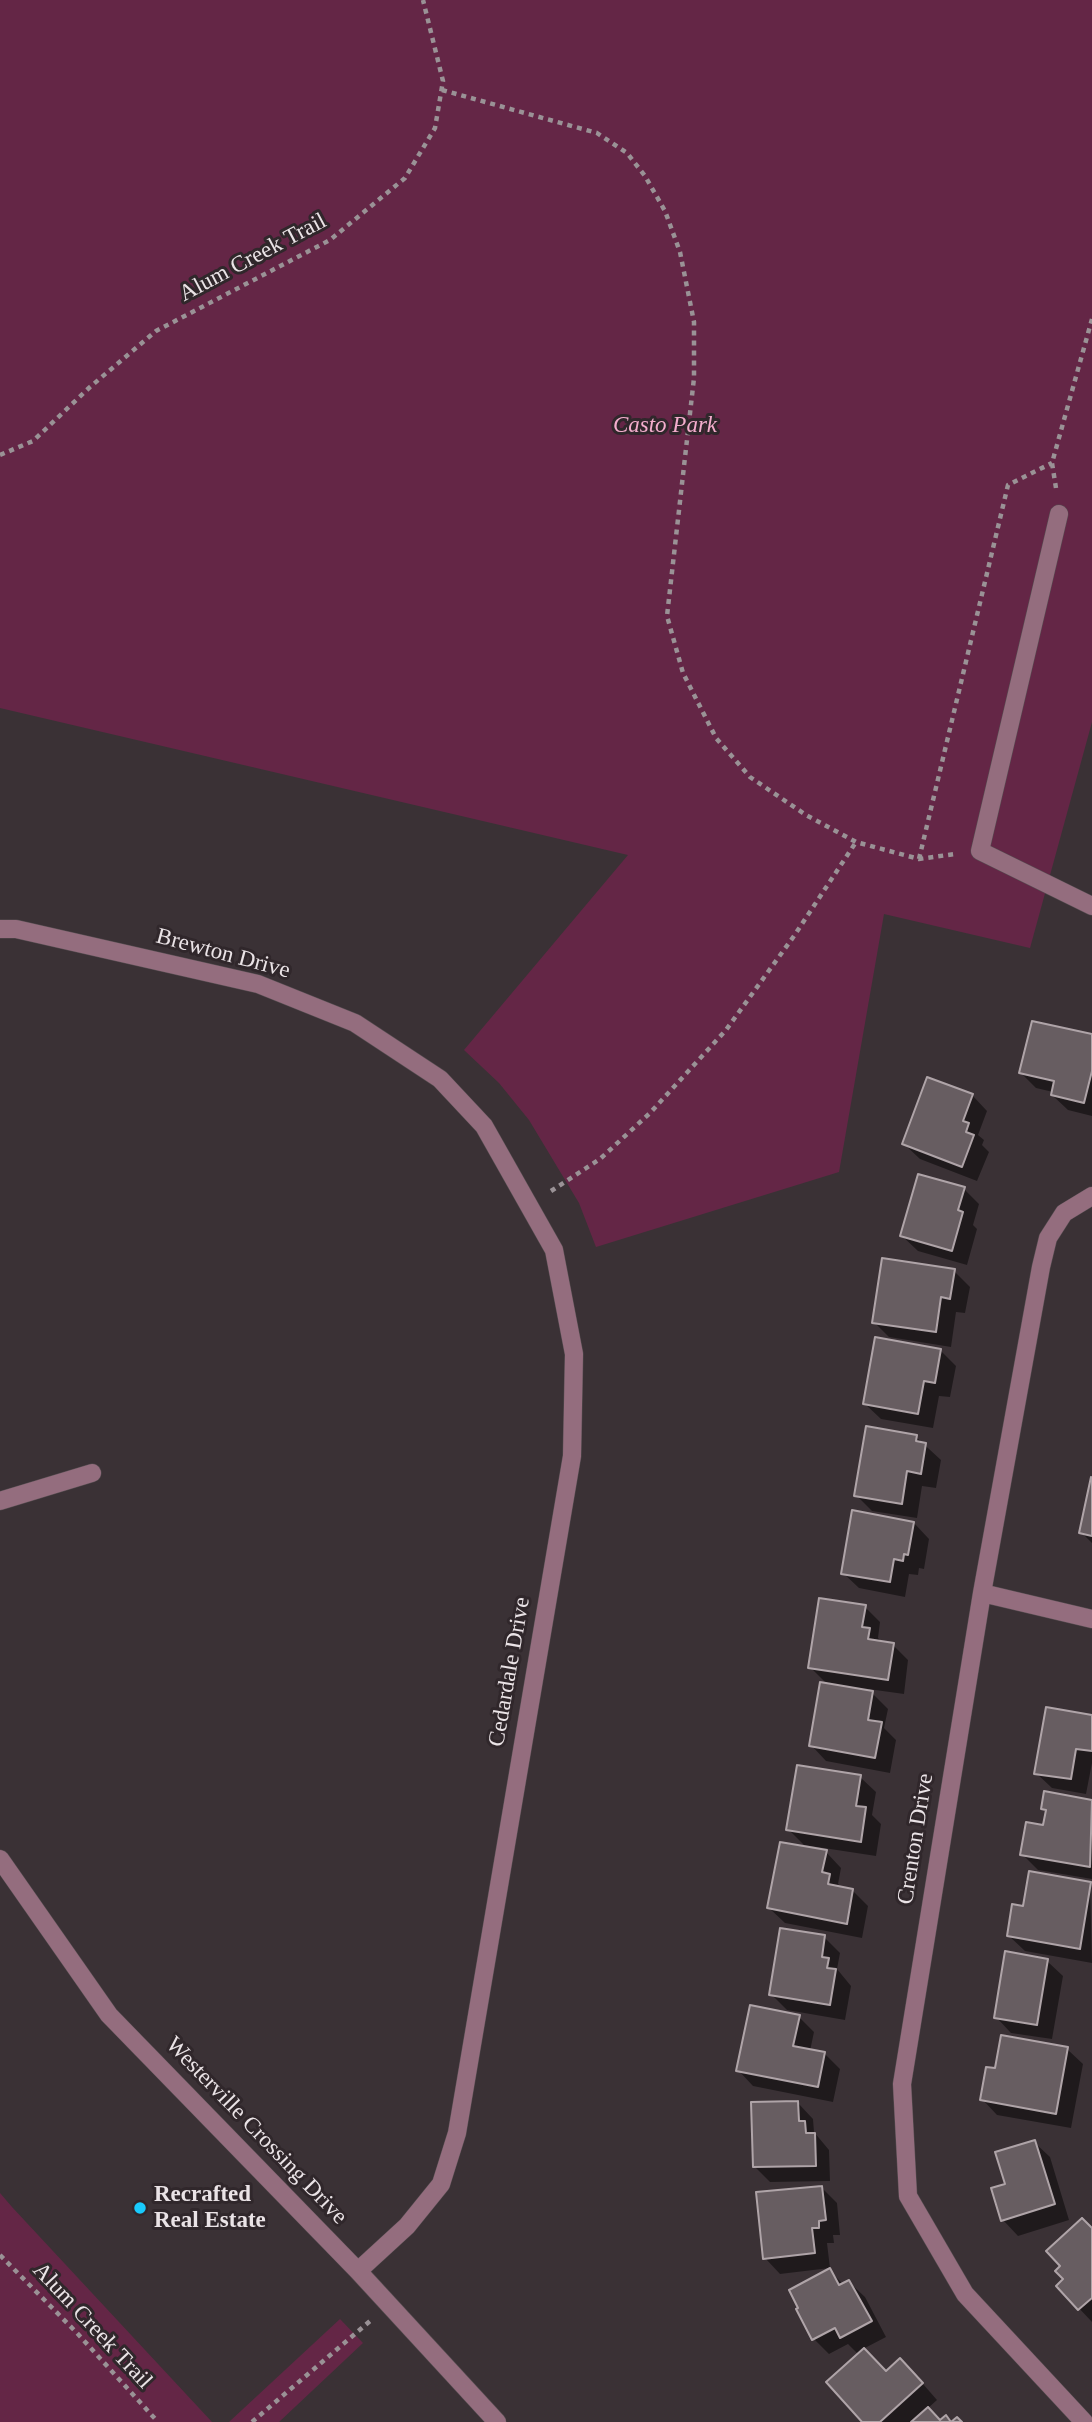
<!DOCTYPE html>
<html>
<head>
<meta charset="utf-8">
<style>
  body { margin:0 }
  canvas { display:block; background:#3a3135 }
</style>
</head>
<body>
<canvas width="1092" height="2422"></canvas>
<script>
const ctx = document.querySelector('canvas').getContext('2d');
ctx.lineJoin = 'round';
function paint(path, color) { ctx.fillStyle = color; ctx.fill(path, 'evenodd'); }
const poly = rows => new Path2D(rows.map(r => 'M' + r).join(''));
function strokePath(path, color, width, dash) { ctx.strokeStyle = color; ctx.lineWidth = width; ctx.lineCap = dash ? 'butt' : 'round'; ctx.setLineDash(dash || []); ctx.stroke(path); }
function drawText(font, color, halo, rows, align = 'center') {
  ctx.font = font + ' Georgia,serif'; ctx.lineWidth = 6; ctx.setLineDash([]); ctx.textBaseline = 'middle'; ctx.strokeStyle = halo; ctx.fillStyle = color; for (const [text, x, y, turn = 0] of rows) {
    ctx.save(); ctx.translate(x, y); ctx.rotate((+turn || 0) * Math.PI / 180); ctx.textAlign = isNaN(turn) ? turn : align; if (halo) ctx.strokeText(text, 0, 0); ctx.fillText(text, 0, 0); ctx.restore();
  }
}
const green = poly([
  [0,0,1092,0,1092,722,1030,948,884,914,839,1172,596,1247,579,1203,529,1120,499,1083,464,1050,628,855,0,708],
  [0,2193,12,2207,212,2422,0,2422],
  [340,2319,363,2343,279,2422,229,2422]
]);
const shadow = poly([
  [1092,1036,1092,1116,1068,1110,1052,1095,1053,1092,1036,1088,1021,1073],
  [972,1095,987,1111,978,1135,984,1140,982,1145,989,1152,977,1181,920,1159,904,1144],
  [964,1189,979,1204,973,1225,977,1229,967,1265,918,1251,902,1236],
  [954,1271,970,1287,965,1313,956,1312,951,1347,889,1337,874,1322],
  [940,1350,956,1366,950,1397,939,1396,933,1428,881,1419,865,1404],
  [916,1437,941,1460,936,1488,922,1486,917,1518,872,1511,856,1495],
  [1092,1482,1092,1543,1081,1532],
  [914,1523,929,1539,924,1569,919,1568,918,1575,909,1574,905,1597,859,1588,843,1573],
  [865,1607,880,1622,878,1638,883,1643,893,1645,908,1660,904,1694,868,1689,888,1709,884,1728,896,1740,890,1773,826,1761,811,1745,828,1685,810,1667],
  [1092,1717,1092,1763,1086,1794,1052,1788,1036,1773],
  [860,1777,876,1792,872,1815,881,1824,876,1856,804,1845,788,1829],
  [1046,1793,1092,1801,1092,1879,1038,1870,1022,1854,1045,1827,1047,1813,1043,1809],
  [826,1852,841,1868,838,1884,842,1888,852,1890,868,1906,862,1938,785,1923,769,1908],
  [1090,1883,1092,1963,1025,1951,1009,1936,1024,1908],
  [824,1937,840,1953,837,1969,851,1986,845,2020,787,2010,771,1994],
  [1047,1961,1063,1976,1052,2039,1011,2033,996,2017],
  [799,2017,814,2032,810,2051,825,2054,840,2069,833,2102,753,2086,738,2070],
  [1067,2049,1083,2064,1071,2128,997,2115,982,2099,997,2070],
  [798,2103,813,2119,814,2132,829,2150,830,2181,770,2182,754,2166],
  [1034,2142,1050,2157,1069,2220,1018,2236,1003,2220],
  [821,2187,837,2203,840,2235,833,2235,834,2243,827,2243,830,2268,780,2274,765,2258],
  [1092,2230,1092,2322,1058,2286,1066,2279],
  [829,2270,844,2285,849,2282,865,2297,886,2337,863,2349,886,2373,916,2376,937,2400,927,2409,940,2422,864,2422,859,2355,848,2344,829,2354,814,2339]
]);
const building = poly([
  [1032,1021,1092,1034,1092,1071,1084,1103,1051,1095,1054,1081,1019,1073,1032,1021],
  [927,1077,973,1094,963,1121,969,1123,966,1132,974,1135,962,1167,902,1144,927,1077],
  [918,1174,965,1187,958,1210,963,1212,952,1251,900,1236,918,1174],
  [882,1258,955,1269,950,1299,941,1297,936,1332,872,1323,882,1258],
  [875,1337,941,1349,935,1383,924,1381,918,1414,863,1404,875,1337],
  [866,1426,917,1435,916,1441,926,1443,921,1474,907,1471,902,1504,854,1496,866,1426],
  [1091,1477,1092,1478,1092,1536,1079,1533,1091,1477],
  [852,1510,914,1522,908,1555,904,1554,903,1561,894,1559,890,1582,841,1574,852,1510],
  [819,1598,866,1605,862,1627,870,1628,868,1639,894,1643,888,1680,808,1668,819,1598],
  [820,1682,873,1691,868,1720,882,1722,875,1758,809,1746,820,1682],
  [1046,1707,1092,1715,1092,1751,1076,1749,1071,1779,1034,1774,1046,1707],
  [797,1765,861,1775,856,1806,866,1807,861,1842,786,1830,797,1765],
  [1044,1791,1092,1800,1090,1867,1020,1855,1026,1822,1043,1825,1046,1810,1041,1809,1044,1791],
  [780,1842,827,1850,822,1872,830,1874,828,1884,853,1889,847,1924,767,1908,780,1842],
  [1029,1871,1091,1882,1080,1949,1007,1936,1012,1904,1023,1906,1029,1871],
  [780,1928,825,1935,822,1957,829,1958,827,1968,836,1969,830,2005,769,1995,780,1928],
  [1005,1951,1048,1959,1037,2025,994,2018,1005,1951],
  [750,2005,800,2015,793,2046,825,2052,818,2087,736,2071,750,2005],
  [1001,2035,1068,2047,1056,2114,980,2100,986,2067,995,2068,1001,2035],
  [798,2101,799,2121,805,2121,806,2133,815,2133,816,2166,753,2167,751,2102,798,2101],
  [1035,2140,1055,2204,1001,2221,991,2188,1005,2184,995,2152,1035,2140],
  [822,2186,826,2220,819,2221,819,2228,812,2228,815,2253,763,2259,756,2192,822,2186],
  [1082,2218,1092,2228,1092,2298,1078,2310,1056,2286,1063,2279,1055,2271,1060,2266,1046,2251,1082,2218],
  [830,2268,839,2285,849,2280,872,2321,840,2338,835,2328,812,2340,796,2309,798,2308,789,2290,830,2268],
  [864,2348,886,2371,900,2358,923,2383,880,2422,862,2422,826,2382,864,2348],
  [928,2407,940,2420,946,2415,951,2422,957,2417,962,2422,911,2422,928,2407]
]);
const path = poly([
  [442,90,597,133,627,153,645,176,665,211,680,252,694,322,694,378,667,616,683,673,716,738,750,777,806,815,856,842,919,859,955,854],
  [0,455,33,441,90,387,156,331,330,240,405,178,435,128,443,81,423,0],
  [1056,488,1052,463,1092,319],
  [919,859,1008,485,1052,463],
  [551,1191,600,1159,650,1113,726,1030,794,936,856,842],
  [0,2255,77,2333,158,2422],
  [252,2422,370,2321]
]);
const minor = poly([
  [1059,514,980,851,1092,906],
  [0,929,16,929,258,984,355,1023,440,1079,484,1126,554,1250,574,1354,572,1456,457,2133,441,2184,407,2226,358,2271],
  [0,1501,92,1473],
  [982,1593,1092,1619],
  [0,1859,109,2015,358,2271,497,2422],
  [1084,2422,965,2294,908,2196,902,2084,982,1593,1041,1267,1048,1238,1064,1213,1092,1196]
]);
const markers = [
  [140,2208,7,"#19cafc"]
];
const streetNames = [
  ["Alum Creek Trail",253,258,-28],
  ["Brewton Drive",223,954,15],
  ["Cedardale Drive",510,1672,-80],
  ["Crenton Drive",916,1839,-81],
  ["Westerville Crossing Drive",256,2131,46],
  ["Alum Creek Trail",92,2326,47]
];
const parkNames = [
  ["Casto Park",665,426]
];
const poiNames = [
  ["Recrafted",154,2195],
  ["Real Estate",154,2221]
];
paint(green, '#642646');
paint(shadow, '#0007');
paint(building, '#675d61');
strokePath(building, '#afa4a8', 2);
strokePath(minor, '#564d51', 19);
strokePath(path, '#9a9296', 4.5, [5, 5]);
strokePath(minor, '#946d7e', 18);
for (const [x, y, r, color] of markers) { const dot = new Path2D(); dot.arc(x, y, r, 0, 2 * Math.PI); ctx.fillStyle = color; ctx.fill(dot); strokePath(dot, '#30272b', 2.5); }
drawText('23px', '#eae3e6', '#30272b', streetNames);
drawText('italic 23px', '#f4adcd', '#30272b', parkNames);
drawText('bold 23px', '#eae3e6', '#30272b', poiNames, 'left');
</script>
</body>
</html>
